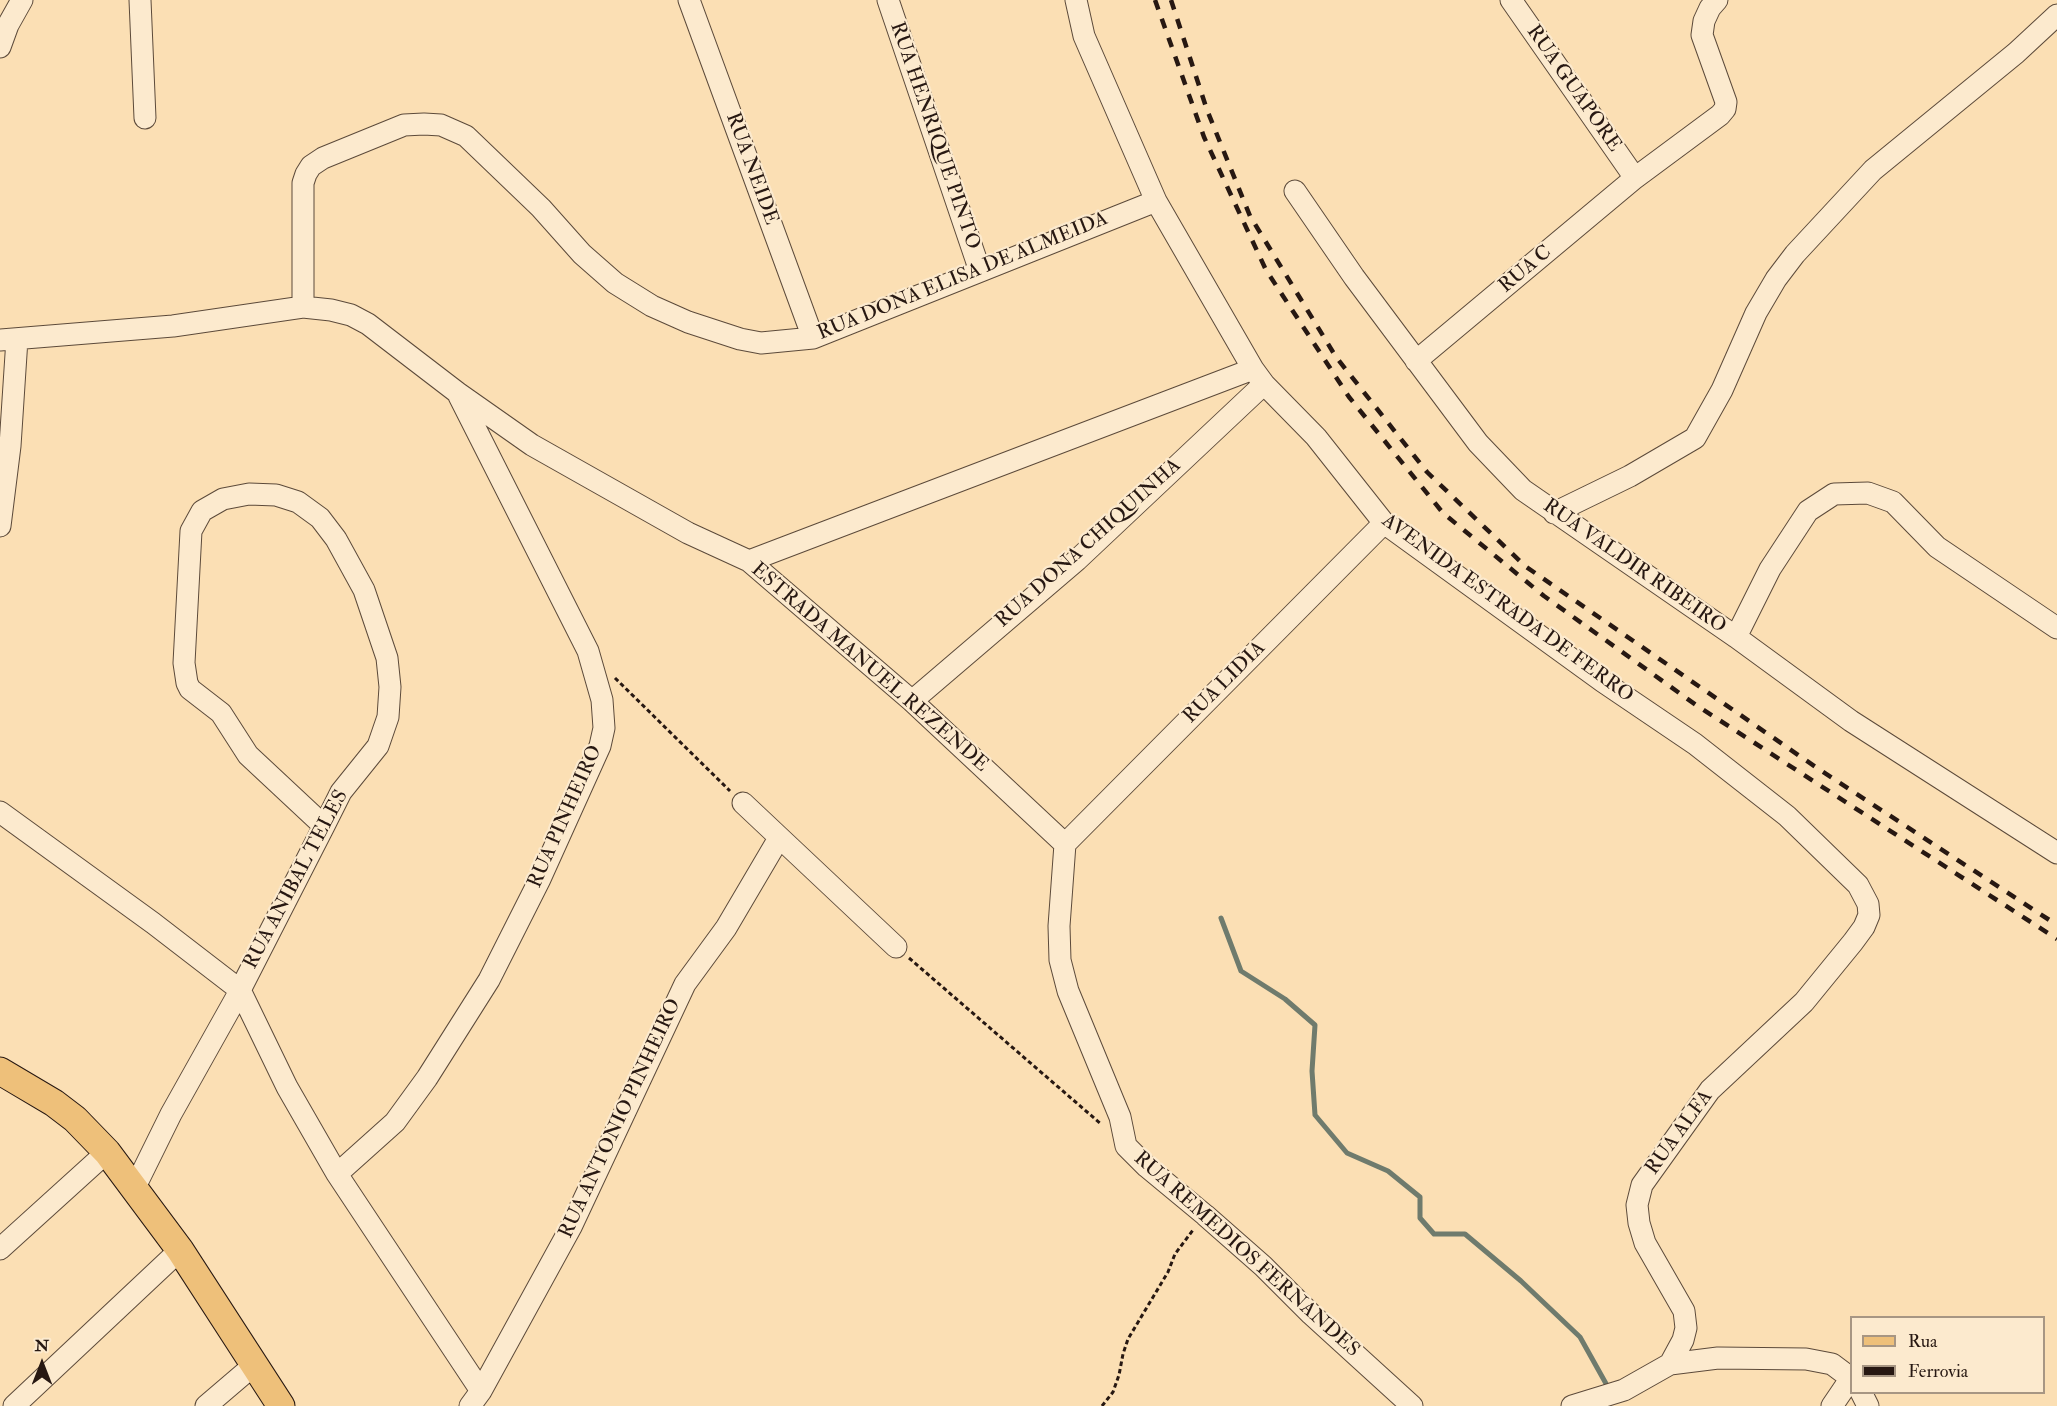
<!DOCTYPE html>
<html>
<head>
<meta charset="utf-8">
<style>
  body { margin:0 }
  #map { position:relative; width:2057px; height:1406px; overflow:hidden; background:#fbdfb4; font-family:"IM FELL Double Pica",serif }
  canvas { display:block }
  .legend { position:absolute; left:1850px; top:1316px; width:195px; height:78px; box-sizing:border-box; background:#fceace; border:2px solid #a79683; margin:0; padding:8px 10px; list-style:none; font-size:18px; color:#271812 }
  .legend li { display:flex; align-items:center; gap:12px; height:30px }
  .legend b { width:30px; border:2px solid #a79683 }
  .north { position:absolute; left:12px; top:1334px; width:60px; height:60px; -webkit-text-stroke:4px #fceace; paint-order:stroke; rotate:0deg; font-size:16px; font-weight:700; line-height:24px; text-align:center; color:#271812 }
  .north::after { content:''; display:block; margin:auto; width:21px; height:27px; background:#271812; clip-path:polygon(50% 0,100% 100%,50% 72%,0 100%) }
</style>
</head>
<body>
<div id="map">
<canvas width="2057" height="1406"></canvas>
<ul class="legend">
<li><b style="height:8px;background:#eec07a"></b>Rua</li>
<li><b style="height:8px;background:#271812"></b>Ferrovia</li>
</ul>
<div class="north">N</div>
</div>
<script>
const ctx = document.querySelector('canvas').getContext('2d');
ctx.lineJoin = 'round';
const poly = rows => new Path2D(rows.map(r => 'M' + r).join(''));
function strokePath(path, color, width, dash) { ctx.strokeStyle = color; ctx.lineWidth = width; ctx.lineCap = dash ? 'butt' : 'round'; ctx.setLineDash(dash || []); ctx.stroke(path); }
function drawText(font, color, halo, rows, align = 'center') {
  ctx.font = font + ' "IM FELL Double Pica",serif'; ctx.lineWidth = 4.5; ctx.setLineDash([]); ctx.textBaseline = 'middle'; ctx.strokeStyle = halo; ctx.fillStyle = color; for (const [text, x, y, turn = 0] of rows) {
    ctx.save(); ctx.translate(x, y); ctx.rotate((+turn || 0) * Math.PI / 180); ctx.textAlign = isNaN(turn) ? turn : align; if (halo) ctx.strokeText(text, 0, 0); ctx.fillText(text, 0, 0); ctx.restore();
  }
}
const stream = poly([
  [1221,918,1241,971,1285,999,1315,1025,1312,1071,1315,1115,1347,1153,1388,1171,1420,1197,1420,1218,1434,1234,1465,1234,1521,1281,1580,1337,1609,1389]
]);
const path = poly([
  [615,678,730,791],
  [909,958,1101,1124],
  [1102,1406,1113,1392,1119,1375,1123,1354,1128,1339,1168,1272,1175,1254,1193,1230]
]);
const minor = poly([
  [140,0,145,118],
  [689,0,813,338],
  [888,0,980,271],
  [1076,0,1084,36,1156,201,1253,369,1264,384,1316,437,1384,523,1602,681,1695,744,1787,816,1858,885,1868,904,1869,915,1864,927,1853,942,1804,1002,1710,1090,1642,1185,1637,1205,1639,1223,1645,1243,1684,1311,1686,1328,1683,1340,1670,1364],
  [1511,0,1635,178],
  [0,47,8,25,22,0],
  [1295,191,1354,277,1478,443,1523,490,1736,637,1851,721,2057,853],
  [303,307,303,183,306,174,311,166,323,158,404,125,424,124,441,125,466,136,541,208,582,254,615,283,652,306,688,322,740,339,761,343,813,338,1156,201],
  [0,340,173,326,303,307,331,310,351,315,368,324,458,393,532,445,688,533,749,561,912,701,1065,844],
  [1416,361,1635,178,1720,115,1725,109,1726,102,1702,35,1704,21,1710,8,1717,0],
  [1554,513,1630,476,1695,438,1722,390,1756,313,1776,279,1795,254,1873,170,2016,53,2057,15],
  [0,526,10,446,17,339],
  [749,561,1253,369],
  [1736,637,1770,569,1808,511,1834,494,1868,493,1893,502,1937,547,2057,628],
  [912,701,1077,560,1264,384],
  [743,803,896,947],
  [0,812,153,923,240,990,287,1087,337,1174,481,1391],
  [1065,844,1059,926,1060,960,1068,991,1120,1117,1126,1146,1147,1167,1205,1215,1263,1266,1311,1314,1412,1406],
  [1065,844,1384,523],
  [337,1174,395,1122,427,1078,489,980,540,879,600,746,604,728,602,700,588,651,459,396],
  [135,1187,171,1114,236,998,324,826,341,792,378,746,388,717,390,687,387,658,364,590,336,539,320,518,298,502,276,495,249,494,223,499,202,511,191,531,184,663,187,683,190,689,221,713,248,755,324,826],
  [0,1249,107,1152],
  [1861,1392,1868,1406],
  [14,1406,180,1250],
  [206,1406,254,1365],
  [470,1406,481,1391,571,1227,685,984,726,928,779,838],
  [1572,1406,1624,1390,1670,1364,1718,1358,1806,1359,1832,1364,1852,1379],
  [1832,1406,1851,1378]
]);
const major = poly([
  [0,1071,54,1103,75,1119,107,1152,180,1250,281,1406]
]);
const rail = poly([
  [1155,0,1204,137,1266,270,1349,397,1443,513,1544,596,1696,705,2057,939],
  [1171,0,1207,110,1250,216,1336,357,1427,472,1525,566,1817,768,2057,925]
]);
const streetNames = [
  ["RUA GUAPORE",1573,89,55],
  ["RUA HENRIQUE PINTO",934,136,71],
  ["RUA NEIDE",751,169,70],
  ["RUA C",1526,270,-40],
  ["RUA DONA ELISA DE ALMEIDA",963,277,-22],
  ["RUA DONA CHIQUINHA",1089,544,-42],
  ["RUA VALDIR RIBEIRO",1634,567,35],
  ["AVENIDA ESTRADA DE FERRO",1507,609,36],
  ["ESTRADA MANUEL REZENDE",869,668,41],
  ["RUA LIDIA",1225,683,-45],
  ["RUA PINHEIRO",566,817,-66],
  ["RUA ANIBAL TELES",297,880,-62],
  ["RUA ANTONIO PINHEIRO",621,1119,-65],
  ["RUA ALFA",1680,1133,-54],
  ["RUA REMEDIOS FERNANDES",1246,1255,42]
];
strokePath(stream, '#6f7b6d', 5);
strokePath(minor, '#5c4a3a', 23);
strokePath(major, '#271812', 29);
strokePath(path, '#271812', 3, [4.5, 3]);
strokePath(minor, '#fceace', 21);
strokePath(major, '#eec07a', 27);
strokePath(rail, '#271812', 4.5, [10, 10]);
drawText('20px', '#271812', '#fceace', streetNames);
</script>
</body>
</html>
